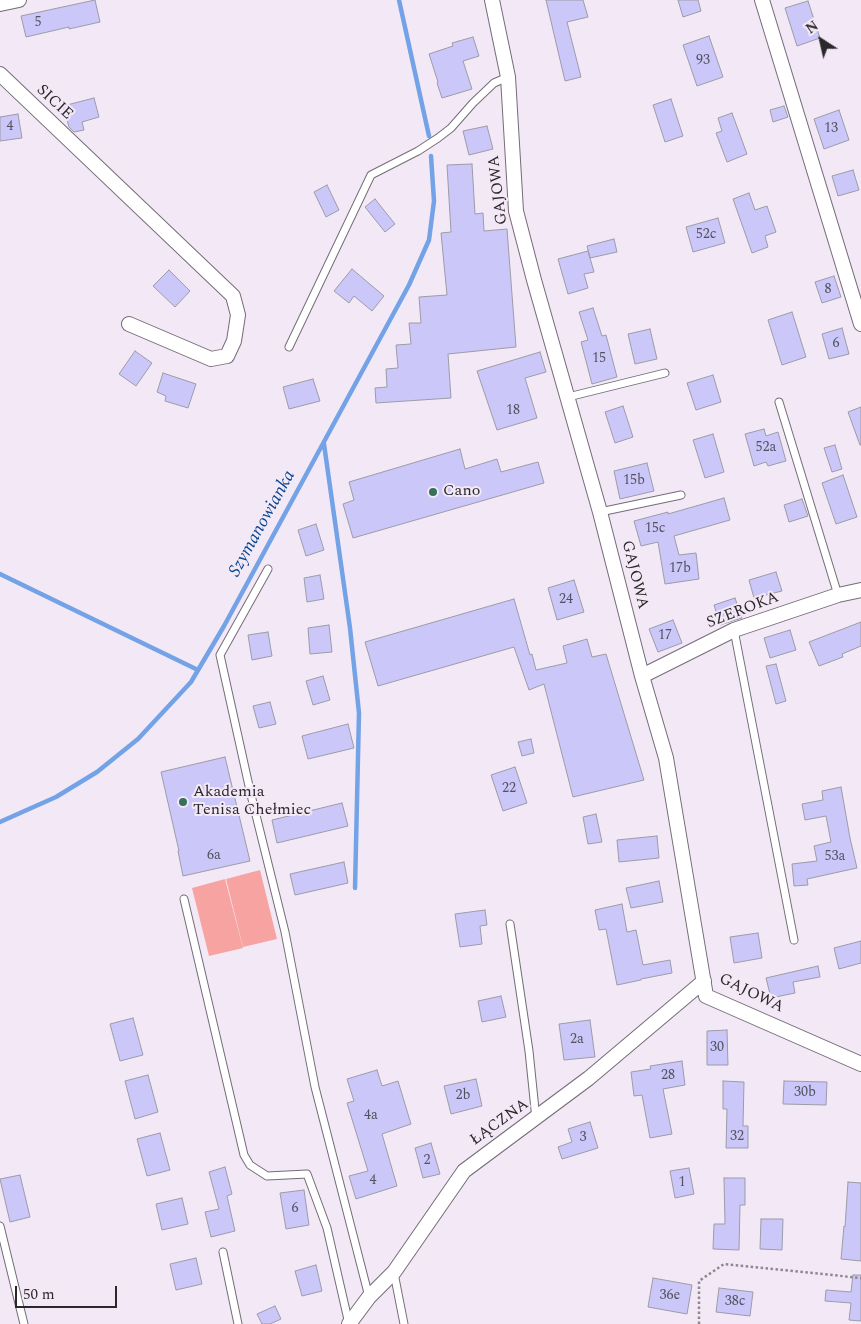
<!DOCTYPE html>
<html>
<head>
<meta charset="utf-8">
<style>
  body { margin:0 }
  #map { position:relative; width:861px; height:1324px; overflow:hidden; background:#f3e9f6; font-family:Spectral,serif }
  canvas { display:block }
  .north { position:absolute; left:796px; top:15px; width:50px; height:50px; -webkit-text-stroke:4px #f3e9f6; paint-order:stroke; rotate:325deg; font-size:14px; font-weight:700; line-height:20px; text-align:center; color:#2b282c }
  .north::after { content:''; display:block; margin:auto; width:18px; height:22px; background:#2b282c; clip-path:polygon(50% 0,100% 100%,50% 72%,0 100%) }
  .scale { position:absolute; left:15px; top:1286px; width:102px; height:22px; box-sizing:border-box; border:2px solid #2b282c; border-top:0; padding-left:6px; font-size:15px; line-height:18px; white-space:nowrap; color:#2b282c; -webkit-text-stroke:4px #f3e9f6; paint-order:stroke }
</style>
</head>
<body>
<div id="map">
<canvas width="861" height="1324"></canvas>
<div class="north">N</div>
<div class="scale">50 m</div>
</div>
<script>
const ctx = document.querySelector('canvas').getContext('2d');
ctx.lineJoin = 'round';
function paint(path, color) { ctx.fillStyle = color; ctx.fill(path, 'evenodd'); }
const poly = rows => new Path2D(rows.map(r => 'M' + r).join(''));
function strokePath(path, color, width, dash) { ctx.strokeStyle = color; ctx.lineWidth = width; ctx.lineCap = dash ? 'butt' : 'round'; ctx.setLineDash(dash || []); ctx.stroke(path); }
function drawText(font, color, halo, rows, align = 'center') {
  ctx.font = font + ' Spectral,serif'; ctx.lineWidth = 4; ctx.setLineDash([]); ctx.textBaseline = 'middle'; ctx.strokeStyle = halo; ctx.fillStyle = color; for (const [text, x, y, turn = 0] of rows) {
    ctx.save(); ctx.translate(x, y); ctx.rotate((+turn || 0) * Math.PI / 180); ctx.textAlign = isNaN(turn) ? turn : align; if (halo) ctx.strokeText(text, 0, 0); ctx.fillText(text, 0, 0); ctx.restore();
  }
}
const green = poly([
  [260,870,277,939,243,947,226,879],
  [225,879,243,948,209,956,192,888]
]);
const stream = poly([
  [399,0,429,136],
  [324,444,350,628,359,713,355,888],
  [0,574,198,670],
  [0,822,56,797,97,772,138,739,191,682,224,626,409,285,429,240,434,201,431,156]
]);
const building = poly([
  [95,0,100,22,69,29,69,27,26,37,21,16,95,0],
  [546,0,583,0,588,17,567,22,581,77,565,81,546,0],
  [678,0,698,0,701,11,683,17,678,0],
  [808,1,820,38,797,46,785,8,808,1],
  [709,36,723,77,697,86,683,45,709,36],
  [473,37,479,56,463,61,472,89,442,98,437,83,438,82,429,54,453,46,452,43,473,37],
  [94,98,99,117,82,122,84,130,74,132,69,127,63,106,94,98],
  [671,99,683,136,665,142,653,105,671,99],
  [784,106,788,117,773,122,770,110,784,106],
  [839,110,849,140,824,149,814,119,839,110],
  [732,113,747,154,727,162,716,133,722,131,718,118,732,113],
  [18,114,22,138,0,141,0,117,18,114],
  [487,126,493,149,469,155,463,131,487,126],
  [472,164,475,214,483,213,484,231,507,229,516,347,448,354,451,398,376,403,375,388,387,387,386,369,398,368,396,345,411,344,409,323,421,323,419,297,447,295,441,233,451,232,447,165,472,164],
  [853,170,859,190,838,196,832,176,853,170],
  [327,185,339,210,326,217,314,192,327,185],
  [749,193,755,210,767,206,776,232,765,236,768,247,752,253,733,199,749,193],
  [375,199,395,224,385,232,365,207,375,199],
  [718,218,725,243,693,252,686,227,718,218],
  [614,239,617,252,590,258,587,246,614,239],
  [588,251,594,272,584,274,588,288,568,294,558,259,588,251],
  [352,269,384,296,372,311,354,296,349,303,334,291,352,269],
  [169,270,190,291,175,307,153,286,169,270],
  [834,276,841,297,822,303,815,282,834,276],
  [593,308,602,336,606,335,617,377,592,384,581,342,588,340,579,312,593,308],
  [792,312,806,357,782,365,768,320,792,312],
  [842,328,849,354,829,359,822,334,842,328],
  [650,329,657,359,635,364,628,334,650,329],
  [135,351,152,363,136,386,119,374,135,351],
  [540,352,546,372,525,378,537,418,497,430,477,371,540,352],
  [163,373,196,384,188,408,165,401,166,396,157,392,163,373],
  [713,375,721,402,696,410,687,383,713,375],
  [313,379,320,401,289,409,283,387,313,379],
  [623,406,633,437,615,443,605,412,623,406],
  [861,407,861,445,860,445,848,412,861,407],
  [764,429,766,436,778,432,786,461,768,466,766,462,754,466,745,434,764,429],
  [713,434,724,472,705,478,693,440,713,434],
  [835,445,842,469,832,472,824,448,835,445],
  [460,449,465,469,497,459,501,472,538,462,544,483,353,538,343,504,354,500,349,482,460,449],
  [647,463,654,491,620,499,614,471,647,463],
  [843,475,857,517,836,524,822,483,843,475],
  [724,498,730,520,674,536,679,555,696,553,699,579,665,584,658,542,641,546,634,521,668,512,668,514,724,498],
  [802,499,808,516,789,522,784,505,802,499],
  [316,524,324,550,306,556,298,530,316,524],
  [776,572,782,591,754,598,749,580,776,572],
  [320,575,324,599,307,602,304,578,320,575],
  [574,580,584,612,557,620,548,588,574,580],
  [735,598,742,618,720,625,714,605,735,598],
  [514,599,530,655,532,654,536,670,567,663,563,646,587,639,592,657,606,654,644,780,573,797,544,684,529,690,514,647,378,686,365,642,514,599],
  [673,620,682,643,658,652,649,629,673,620],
  [861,622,861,646,842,654,843,657,819,666,809,642,861,622],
  [329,625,332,652,310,654,308,628,329,625],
  [790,630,796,650,770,658,764,638,790,630],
  [268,632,272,656,252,660,248,635,268,632],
  [776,664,786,701,776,704,766,666,776,664],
  [323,676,330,700,313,705,306,681,323,676],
  [270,702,276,724,259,728,253,706,270,702],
  [348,724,354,748,308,759,302,736,348,724],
  [531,739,534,753,522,756,518,742,531,739],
  [225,757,250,861,183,876,178,851,179,851,161,772,225,757],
  [515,767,527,803,503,811,491,775,515,767],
  [841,787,850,838,857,868,807,879,808,885,794,886,792,864,817,861,814,846,831,842,826,816,805,820,802,804,823,800,822,791,841,787],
  [342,803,348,826,277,843,272,820,342,803],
  [596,814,602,842,588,844,583,817,596,814],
  [657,836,659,858,619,862,617,840,657,836],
  [344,862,348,883,295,895,290,874,344,862],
  [659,881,663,902,631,908,626,888,659,881],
  [622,904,627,932,636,930,643,965,670,960,672,973,641,979,641,980,617,985,606,929,599,930,595,910,622,904],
  [485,910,487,925,480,926,482,944,460,947,455,914,485,910],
  [758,933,762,958,734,963,730,937,758,933],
  [861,941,861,963,839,969,834,948,861,941],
  [818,966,820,977,793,982,795,993,771,998,766,978,818,966],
  [501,996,506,1017,482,1022,478,1001,501,996],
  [133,1018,143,1055,120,1061,110,1024,133,1018],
  [590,1020,595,1057,564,1060,559,1024,590,1020],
  [727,1030,728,1065,707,1065,707,1031,727,1030],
  [682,1061,685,1085,663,1089,672,1134,650,1138,642,1095,634,1096,631,1072,651,1069,650,1066,682,1061],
  [377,1070,382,1086,398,1081,411,1124,382,1134,397,1186,356,1199,349,1176,368,1171,347,1103,354,1101,347,1079,377,1070],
  [148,1075,158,1112,135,1119,125,1081,148,1075],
  [476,1079,482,1106,451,1114,444,1086,476,1079],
  [723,1081,744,1082,743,1126,748,1126,748,1148,726,1148,727,1109,723,1109,723,1081],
  [784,1081,827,1082,826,1105,783,1104,784,1081],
  [590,1122,598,1148,562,1159,558,1147,572,1142,568,1129,590,1122],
  [160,1133,170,1170,147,1176,137,1139,160,1133],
  [431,1143,440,1174,423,1178,415,1148,431,1143],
  [225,1167,232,1194,227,1196,235,1231,211,1237,205,1212,219,1209,209,1172,225,1167],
  [689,1168,694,1194,675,1198,670,1171,689,1168],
  [20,1175,30,1217,10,1222,0,1179,20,1175],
  [724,1178,745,1178,745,1205,740,1205,739,1250,713,1249,714,1224,725,1224,724,1178],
  [848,1182,861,1183,861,1261,841,1259,844,1226,845,1227,848,1182],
  [304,1190,309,1225,286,1229,280,1193,304,1190],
  [182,1198,188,1224,162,1230,156,1204,182,1198],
  [761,1219,783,1219,782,1250,760,1249,761,1219],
  [196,1258,202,1284,176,1290,170,1264,196,1258],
  [316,1265,322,1291,302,1296,295,1271,316,1265],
  [853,1275,861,1275,861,1321,849,1320,851,1303,825,1301,826,1290,851,1292,853,1275],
  [653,1278,692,1285,687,1314,648,1307,653,1278],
  [719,1288,753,1292,750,1316,716,1312,719,1288],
  [275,1306,281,1319,270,1324,262,1324,257,1314,275,1306]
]);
const path = poly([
  [699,1324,699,1281,724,1264,861,1278]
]);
const service = poly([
  [289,347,371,175,418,151,438,138,451,128,473,103,494,83,508,77],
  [568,397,665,373],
  [779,402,838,595],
  [600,512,681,495],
  [268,569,220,655,251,795,285,932,315,1087,369,1297],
  [734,630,794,940],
  [184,899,244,1155,250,1165,267,1176,307,1174,327,1228,349,1324],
  [510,924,529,1051,536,1119],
  [0,1226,24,1324],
  [223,1252,238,1324],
  [394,1273,404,1324]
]);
const minor = poly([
  [492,0,508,77,516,211,534,280,600,512,642,676,666,758,706,996,861,1064],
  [762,0,861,324],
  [0,4,19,0],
  [0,74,233,296,238,315,234,341,227,356,211,359,129,324],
  [642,676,734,630,838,595,861,590],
  [349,1324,369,1297,394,1272,464,1171,589,1078,704,981]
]);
const markers = [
  [433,492,5,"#37715b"],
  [183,802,5,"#37715b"]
];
const numberNames = [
  ["5",38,23],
  ["93",703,61],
  ["4",10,127],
  ["13",831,129],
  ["52c",706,235],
  ["8",828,290],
  ["6",836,344],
  ["15",599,359],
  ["18",513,411],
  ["52a",766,448],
  ["15b",634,481],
  ["15c",655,529],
  ["17b",680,569],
  ["24",566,600],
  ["17",665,636],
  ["22",509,789],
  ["6a",214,856],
  ["53a",835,857],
  ["2a",577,1040],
  ["30",717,1048],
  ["28",668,1076],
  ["30b",805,1093],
  ["2b",463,1096],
  ["4a",371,1116],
  ["32",737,1137],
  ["3",583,1138],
  ["2",427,1161],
  ["4",373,1181],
  ["1",682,1183],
  ["6",295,1209],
  ["36e",670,1296],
  ["38c",735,1302]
];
const streetNames = [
  ["SICIE",54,103,43],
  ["GAJOWA",499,190,-97],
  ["GAJOWA",634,575,76],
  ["SZEROKA",743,611,-21],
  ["GAJOWA",751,994,26],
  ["ŁĄCZNA",500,1123,-36]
];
const poiNames = [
  ["Cano",443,492],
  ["Akademia",193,793],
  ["Tenisa Chełmiec",193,811]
];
const waterNames = [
  ["Szymanowianka",263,524,-61]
];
paint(green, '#f6a3a1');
strokePath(stream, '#74a2e6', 4.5);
paint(building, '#cbc7f8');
strokePath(building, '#9c9ba8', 1);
strokePath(service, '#746c76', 9);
strokePath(minor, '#746c76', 16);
strokePath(path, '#8d878f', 2.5, [2.5, 2.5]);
strokePath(service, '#fff', 7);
strokePath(minor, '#fff', 14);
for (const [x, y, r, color] of markers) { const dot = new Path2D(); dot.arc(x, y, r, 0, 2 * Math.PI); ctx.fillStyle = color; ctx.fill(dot); strokePath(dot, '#f3e9f6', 2); }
drawText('14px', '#53505f', null, numberNames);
drawText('16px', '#2b282c', '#f3e9f6', streetNames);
drawText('16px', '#2b282c', '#f3e9f6', poiNames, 'left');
drawText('italic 18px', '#064492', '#f3e9f6', waterNames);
</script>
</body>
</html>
